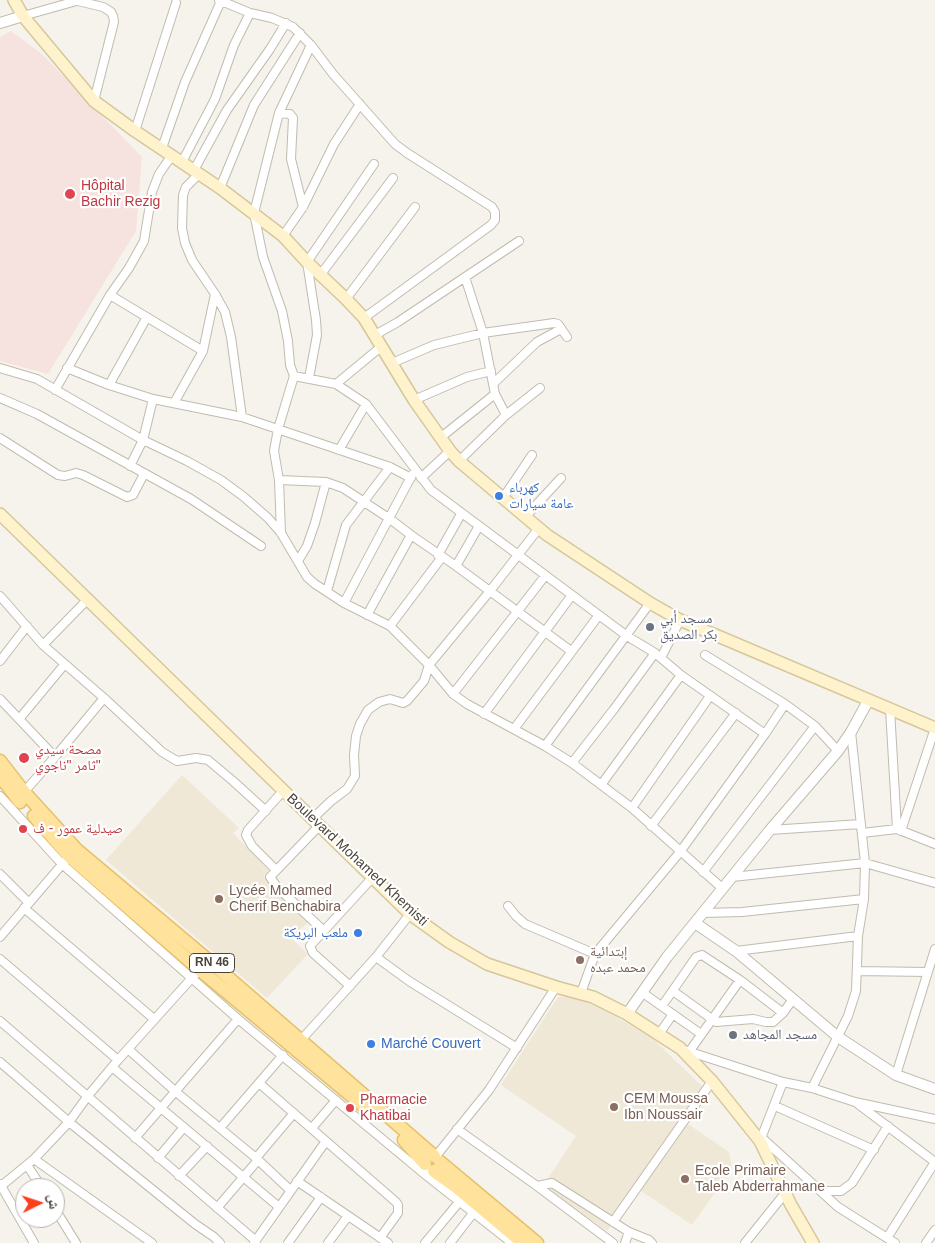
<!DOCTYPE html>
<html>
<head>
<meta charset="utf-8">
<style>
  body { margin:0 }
  #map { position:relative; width:935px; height:1243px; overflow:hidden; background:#f6f3ec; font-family:Helvetica,"Noto Naskh Arabic",sans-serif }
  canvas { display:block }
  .north { position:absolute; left:15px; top:1178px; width:50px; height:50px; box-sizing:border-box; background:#fff; border:1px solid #b7b4b0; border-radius:50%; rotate:86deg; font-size:14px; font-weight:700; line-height:20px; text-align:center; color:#4b4439 }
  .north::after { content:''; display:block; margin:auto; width:18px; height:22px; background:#fc3f1d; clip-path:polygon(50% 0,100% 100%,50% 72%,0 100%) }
</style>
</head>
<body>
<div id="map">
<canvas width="935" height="1243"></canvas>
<div class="north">ش</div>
</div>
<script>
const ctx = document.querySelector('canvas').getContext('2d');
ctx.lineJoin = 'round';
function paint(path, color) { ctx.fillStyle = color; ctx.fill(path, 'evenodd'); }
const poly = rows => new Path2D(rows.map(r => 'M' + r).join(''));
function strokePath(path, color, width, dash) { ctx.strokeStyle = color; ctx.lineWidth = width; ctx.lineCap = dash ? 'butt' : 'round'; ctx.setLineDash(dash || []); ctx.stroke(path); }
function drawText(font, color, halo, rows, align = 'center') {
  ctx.font = font + ' Helvetica,"Noto Naskh Arabic",sans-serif'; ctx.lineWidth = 4.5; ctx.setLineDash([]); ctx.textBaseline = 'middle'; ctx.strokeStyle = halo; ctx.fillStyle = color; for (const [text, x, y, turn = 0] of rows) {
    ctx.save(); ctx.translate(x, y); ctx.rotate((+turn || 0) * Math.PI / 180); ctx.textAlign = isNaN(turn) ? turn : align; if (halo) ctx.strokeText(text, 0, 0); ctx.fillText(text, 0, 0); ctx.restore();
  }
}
const education = poly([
  [182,775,239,828,233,833,268,870,263,877,308,922,292,939,308,954,267,998,106,860],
  [573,996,606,1011,653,1039,707,1091,685,1122,729,1152,732,1169,692,1225,638,1189,607,1231,543,1186,576,1136,501,1085,558,997]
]);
const medical = poly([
  [11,31,42,54,142,157,136,231,48,374,0,361,0,37]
]);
const minor = poly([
  [219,0,250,13,272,18,293,27,311,45,333,74,395,144,407,153,492,207,495,212,495,220,491,225,364,318],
  [78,1,103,7,111,12,113,16,114,22,94,101],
  [23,16,80,0],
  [311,45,279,113,254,213,263,257,282,311,288,341,290,365,294,376,336,384,366,404,431,490,627,636,655,653,681,675,765,734],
  [279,113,290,114,293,118,291,159,303,207],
  [135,131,176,3],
  [162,148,185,82,221,1],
  [182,162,215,99,234,45,250,13],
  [194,170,227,110,270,49,286,23],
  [199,174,186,187,183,195,182,228,185,243,192,260,215,294,225,312,231,337,242,417],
  [220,188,254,105,300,33],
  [283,236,303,207,334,144,360,104],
  [321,274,393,178],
  [465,277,483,333,495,394,506,415],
  [110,295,203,351],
  [346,299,415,207],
  [375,335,398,322,519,241],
  [392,363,434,345,483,333,554,323,558,324,567,337],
  [0,368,37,379,143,440,187,461,221,480,244,497,268,518,281,533,307,577,315,584,344,603,390,626,429,665,453,694,467,704,545,746,572,763,632,808,722,888],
  [67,368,109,385,153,399,242,417,390,467,411,478],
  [309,378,317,335,316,320,307,262,374,164],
  [494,383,537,342,561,329],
  [336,384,382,346],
  [109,385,147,317],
  [55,390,110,295,129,268,144,241,152,192,159,174,172,155],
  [0,398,37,414,191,499,261,546],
  [414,400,467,377,491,371],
  [174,403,203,351,215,294],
  [0,438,58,475,65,476,76,473,83,475,127,497,133,495,144,474],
  [440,438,495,394],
  [339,450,366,404],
  [459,461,506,415,540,388],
  [130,466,143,440,153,399],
  [421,478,450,451],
  [279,480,326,482,343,488,390,519,411,535,456,566,571,651],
  [503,498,532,455],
  [526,516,561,478],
  [281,533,279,480,274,451,278,429,294,376],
  [438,555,461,514],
  [298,561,307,546,315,523,326,482],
  [456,566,479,526],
  [327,591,346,525,390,467],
  [0,596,43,645,104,698,162,752,177,761,196,758,208,760,233,781,266,811],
  [344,603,412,475],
  [367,615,411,535],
  [390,626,442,557],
  [43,645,87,600],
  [705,655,785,704,815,726,838,751],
  [661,658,680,620],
  [0,661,27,626],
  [453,694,545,576],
  [0,699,55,757],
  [890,709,897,829],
  [484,714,572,595],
  [20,718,64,665],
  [514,729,599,615],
  [545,746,650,603],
  [572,763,614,709,655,653],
  [601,785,681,675],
  [24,792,55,757,104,698],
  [0,796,62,864,238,1019,422,1172,427,1169],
  [632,808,710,696],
  [312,819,331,801,347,789,355,776,354,755,356,736,360,724,368,710,379,702,390,699,403,703,407,701,424,681,429,665,490,591,539,528],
  [319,826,270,877,278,888,323,930],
  [651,826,736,713],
  [770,830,861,824],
  [901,831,935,728],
  [862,833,897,829,935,844],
  [276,870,252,846,246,835,248,830,283,791],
  [703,872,815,726],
  [0,874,29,903],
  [732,877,865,863,935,883],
  [508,906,516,916,525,924,595,954],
  [24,908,154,1019],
  [702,913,742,912,864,899],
  [0,937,65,861],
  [736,951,858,936],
  [376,957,409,981,517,1048],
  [0,959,118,1060],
  [858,971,928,972],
  [350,986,313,953,310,946,373,877],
  [673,991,716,1022,753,1019,766,1022,773,1022,783,1013,793,999],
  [581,993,595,954,680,852,765,734,785,704],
  [643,993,701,1034],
  [662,1006,696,957,702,955,740,980,783,1013],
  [0,1021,256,1241],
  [659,1034,673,1014],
  [301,1040,376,957,410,914],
  [128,1049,176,1092,256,1158,290,1190],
  [684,1050,783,1082,812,1088,855,1102,935,1119],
  [689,1052,740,980],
  [0,1062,69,1122,195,1224,214,1237,220,1243],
  [112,1067,279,1207],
  [896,1075,935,949],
  [259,1083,396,1202,398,1205,398,1213,380,1238],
  [812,1088,848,1016,856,991,858,936,864,899,865,863,851,732],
  [858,1104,935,1162],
  [775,1106,874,1150],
  [220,1128,283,1055],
  [312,1128,336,1100],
  [457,1129,537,1186,613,1243],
  [761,1137,838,1207,895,1243],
  [135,1138,238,1019],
  [760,1141,783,1082],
  [436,1156,489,1090,556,987],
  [158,1158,184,1127],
  [256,1158,294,1113],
  [34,1159,152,1243],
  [27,1165,42,1188],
  [422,1172,512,1243],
  [179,1176,207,1146],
  [297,1181,388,1243],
  [0,1184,34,1243],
  [537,1186,552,1183,629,1232,649,1240,652,1243],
  [0,1187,34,1159,69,1122,87,1097,118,1060,208,960],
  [821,1191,841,1191,852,1183,888,1126],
  [217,1208,258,1160],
  [55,1209,76,1243],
  [613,1222,712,1081],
  [887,1238,935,1162],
  [254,1243,326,1141],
  [288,1243,321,1197],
  [328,1243,348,1216],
  [425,1243,460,1201],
  [450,1243,474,1212],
  [625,1243,629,1232],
  [745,1243,786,1192],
  [926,1243,935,1230]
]);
const tertiary = poly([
  [0,23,23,16],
  [695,923,736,951,838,1037,896,1075,935,1089],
  [627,1014,667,957,770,830,838,751,851,732,868,701]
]);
const secondary = poly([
  [14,0,23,16,94,101,135,131,220,188,283,236,307,262,346,299,364,318,414,400,450,451,459,461,547,535,650,603,680,620,935,728],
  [0,514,410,914,449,942,487,964,556,987,593,997,627,1014,680,1048,712,1081,760,1141,791,1205,813,1243]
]);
const primary = poly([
  [0,761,24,792,77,850,208,960,434,1156],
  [0,776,20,802],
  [34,816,69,856,199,969,366,1108],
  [404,1140,425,1164],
  [440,1162,537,1243],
  [434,1171,455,1186,523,1243]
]);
const markers = [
  [70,194,6,"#e0444e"],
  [499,496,5,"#3f7fe0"],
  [650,627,5,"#6b7280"],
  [24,758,6,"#e0444e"],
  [23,829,5,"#e0444e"],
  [219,899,5,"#8d6e63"],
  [358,933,5,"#3f7fe0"],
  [580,960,5,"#8d6e63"],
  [733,1035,5,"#6b7280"],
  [371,1044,5,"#3f7fe0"],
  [614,1107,5,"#8d6e63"],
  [350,1108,5,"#e0444e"],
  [685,1179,5,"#8d6e63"]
];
const shields = [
  [212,963,45]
];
const shieldNames = [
  ["RN 46",212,963]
];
const healthNames = [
  ["Hôpital",81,186],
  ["Bachir Rezig",81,202],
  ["مصحة سيدي",35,750],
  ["ثامر \"ناجوي\"",35,766],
  ["صيدلية عمور - ف",33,829],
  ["Pharmacie",360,1100],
  ["Khatibai",360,1116]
];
const shopNames = [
  ["كهرباء",509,488],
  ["عامة سيارات",509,504],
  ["ملعب البريكة",348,933,"right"],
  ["Marché Couvert",381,1044]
];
const worshipNames = [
  ["مسجد أبي",660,619],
  ["بكر الصديق",660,635],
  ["مسجد المجاهد",743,1035]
];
const streetNames = [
  ["Boulevard Mohamed Khemisti",357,860,43]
];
const educationNames = [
  ["Lycée Mohamed",229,891],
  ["Cherif Benchabira",229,907],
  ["إبتدائية",590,952],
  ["محمد عبده",590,968],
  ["CEM Moussa",624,1099],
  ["Ibn Noussair",624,1115],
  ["Ecole Primaire",695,1171],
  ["Taleb Abderrahmane",695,1187]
];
paint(education, '#efe8d6');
paint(medical, '#f6e3e0');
strokePath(minor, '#c2bbae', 10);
strokePath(tertiary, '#c2bbae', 12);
strokePath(secondary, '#d6c79b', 14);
strokePath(primary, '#e6c16a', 15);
strokePath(minor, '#fff', 8);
strokePath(tertiary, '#fff', 10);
strokePath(secondary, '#fff3cd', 11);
strokePath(primary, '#ffe39c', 12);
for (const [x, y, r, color] of markers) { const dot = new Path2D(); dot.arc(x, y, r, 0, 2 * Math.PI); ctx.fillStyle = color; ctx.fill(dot); strokePath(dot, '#fff', 2); }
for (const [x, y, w] of shields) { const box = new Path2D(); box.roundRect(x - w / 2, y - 9.5, w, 19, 4); ctx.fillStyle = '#fff'; ctx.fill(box); strokePath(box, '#4b4439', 1); }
drawText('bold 12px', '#4b4439', null, shieldNames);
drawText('14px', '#be3a42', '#fff', healthNames, 'left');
drawText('14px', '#366cbe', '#fff', shopNames, 'left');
drawText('14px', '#5b616d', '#fff', worshipNames, 'left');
drawText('14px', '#4b4439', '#fff', streetNames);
drawText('14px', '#785e54', '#fff', educationNames, 'left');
</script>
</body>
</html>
